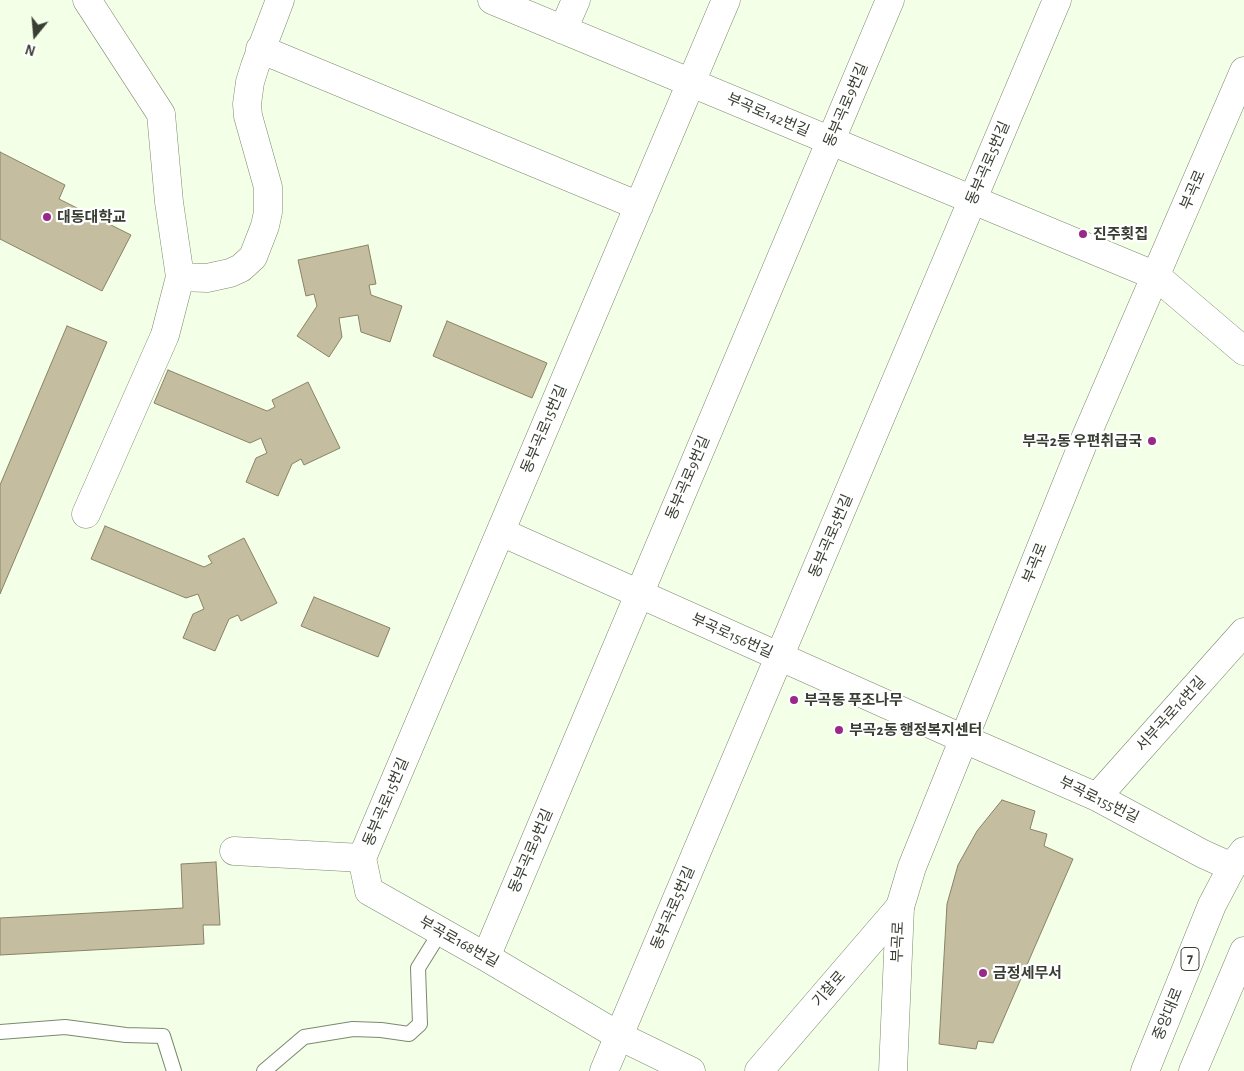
<!DOCTYPE html>
<html>
<head>
<meta charset="utf-8">
<style>
  body { margin:0 }
  #map { position:relative; width:1244px; height:1071px; overflow:hidden; background:#f4ffe7; font-family:"Alegreya Sans",sans-serif }
  canvas { display:block }
  .north { position:absolute; left:10px; top:10px; width:50px; height:50px; -webkit-text-stroke:4px #fff; paint-order:stroke; rotate:197deg; font-size:14px; font-weight:700; line-height:20px; text-align:center; color:#393e33 }
  .north::after { content:''; display:block; margin:auto; width:18px; height:22px; background:#393e33; clip-path:polygon(50% 0,100% 100%,50% 72%,0 100%) }
</style>
</head>
<body>
<div id="map">
<canvas width="1244" height="1071"></canvas>
<div class="north">N</div>
</div>
<script>
const ctx = document.querySelector('canvas').getContext('2d');
ctx.lineJoin = 'round';
function paint(path, color) { ctx.fillStyle = color; ctx.fill(path, 'evenodd'); }
const poly = rows => new Path2D(rows.map(r => 'M' + r).join(''));
function strokePath(path, color, width, dash) { ctx.strokeStyle = color; ctx.lineWidth = width; ctx.lineCap = dash ? 'butt' : 'round'; ctx.setLineDash(dash || []); ctx.stroke(path); }
function drawText(font, color, halo, rows, align = 'center') {
  ctx.font = font + ' "Alegreya Sans","Noto Sans KR",sans-serif'; ctx.lineWidth = 4.5; ctx.setLineDash([]); ctx.textBaseline = 'middle'; ctx.strokeStyle = halo; ctx.fillStyle = color; for (const [text, x, y, turn = 0] of rows) {
    ctx.save(); ctx.translate(x, y); ctx.rotate((+turn || 0) * Math.PI / 180); ctx.textAlign = isNaN(turn) ? turn : align; if (halo) ctx.strokeText(text, 0, 0); ctx.fillText(text, 0, 0); ctx.restore();
  }
}
const building = poly([
  [0,152,65,185,59,199,131,235,102,291,0,239,0,152],
  [368,245,376,284,369,285,371,295,402,306,390,342,361,332,358,315,339,318,342,337,329,357,297,336,317,306,314,294,306,296,298,260,368,245],
  [447,321,547,363,532,398,433,356,447,321],
  [67,326,107,342,0,594,0,485,67,326],
  [168,370,267,411,275,407,272,400,308,382,340,448,304,465,301,459,292,464,278,496,246,482,256,458,267,453,261,438,250,443,154,403,168,370],
  [105,526,204,567,212,563,208,556,244,538,277,603,241,621,238,615,229,619,215,651,183,638,193,614,204,609,198,594,186,598,91,559,105,526],
  [314,597,390,628,378,657,301,626,314,597],
  [1002,800,1035,811,1030,829,1047,834,1044,846,1073,859,993,1043,978,1041,976,1049,939,1044,947,904,958,865,977,831,1002,800],
  [216,862,220,925,203,925,204,944,0,955,0,918,183,908,181,864,216,862]
]);
const service = poly([
  [0,1032,65,1027,126,1035,163,1036,174,1071],
  [264,1071,304,1037,353,1029,381,1030,409,1034,420,1024,418,968,441,931]
]);
const minor = poly([
  [492,0,1156,276,1244,351],
  [563,30,576,0],
  [260,49,639,206],
  [180,277,207,278,230,273,241,268,253,257,265,226,268,212,268,187,248,116,247,104,250,82,255,66,280,0],
  [86,514,165,335,180,277,169,202,161,114,87,0],
  [501,532,964,739,1097,797,1203,854,1232,867],
  [1097,797,1244,632],
  [234,851,362,858,369,891,486,957,619,1036,691,1071],
  [362,858,726,0],
  [486,957,890,0],
  [604,1071,1057,0],
  [759,1071,900,907]
]);
const tertiary = poly([
  [893,1071,900,907,912,867,1084,441,1244,71]
]);
const primary = poly([
  [1145,1071,1212,905,1232,867,1244,851],
  [1193,1071,1244,951]
]);
const markers = [
  [47,217,5,"#982988"],
  [1083,234,5,"#982988"],
  [1152,441,5,"#982988"],
  [794,700,5,"#982988"],
  [839,730,5,"#982988"],
  [983,973,5,"#982988"]
];
const shields = [
  [1190,959,18]
];
const shieldNames = [
  ["7",1190,959]
];
const streetNames = [
  ["동부곡로9번길",846,105,-67],
  ["부곡로142번길",768,115,23],
  ["동부곡로5번길",988,163,-67],
  ["부곡로",1193,190,-67],
  ["동부곡로15번길",544,429,-67],
  ["동부곡로9번길",688,478,-67],
  ["동부곡로5번길",831,536,-67],
  ["부곡로",1035,563,-68],
  ["부곡로156번길",732,636,24],
  ["서부곡로16번길",1171,714,-48],
  ["부곡로155번길",1099,800,26],
  ["동부곡로15번길",386,802,-67],
  ["동부곡로9번길",531,851,-67],
  ["동부곡로5번길",673,908,-67],
  ["부곡로168번길",459,942,29],
  ["부곡로",898,942,-88],
  ["기찰로",829,989,-49],
  ["중앙대로",1168,1014,-68]
];
const poiNames = [
  ["대동대학교",57,217],
  ["진주횟집",1093,234],
  ["부곡2동 우편취급국",1142,441,"right"],
  ["부곡동 푸조나무",804,700],
  ["부곡2동 행정복지센터",849,730],
  ["금정세무서",993,973]
];
paint(building, '#c4bd9f');
strokePath(building, '#898366', 1);
strokePath(service, '#7c886e', 16);
strokePath(minor, '#7c886e', 29);
strokePath(tertiary, '#7c886e', 29);
strokePath(primary, '#7c886e', 29);
strokePath(service, '#fff', 14);
strokePath(minor, '#fff', 28);
strokePath(tertiary, '#fff', 28);
strokePath(primary, '#fff', 28);
for (const [x, y, r, color] of markers) { const dot = new Path2D(); dot.arc(x, y, r, 0, 2 * Math.PI); ctx.fillStyle = color; ctx.fill(dot); strokePath(dot, '#fff', 2); }
for (const [x, y, w] of shields) { const box = new Path2D(); box.roundRect(x - w / 2, y - 11.5, w, 23, 4); ctx.fillStyle = '#fff'; ctx.fill(box); strokePath(box, '#393e33', 1); }
drawText('bold 14px', '#393e33', null, shieldNames);
drawText('15px', '#393e33', '#fff', streetNames);
drawText('bold 15px', '#393e33', '#fff', poiNames, 'left');
</script>
</body>
</html>
